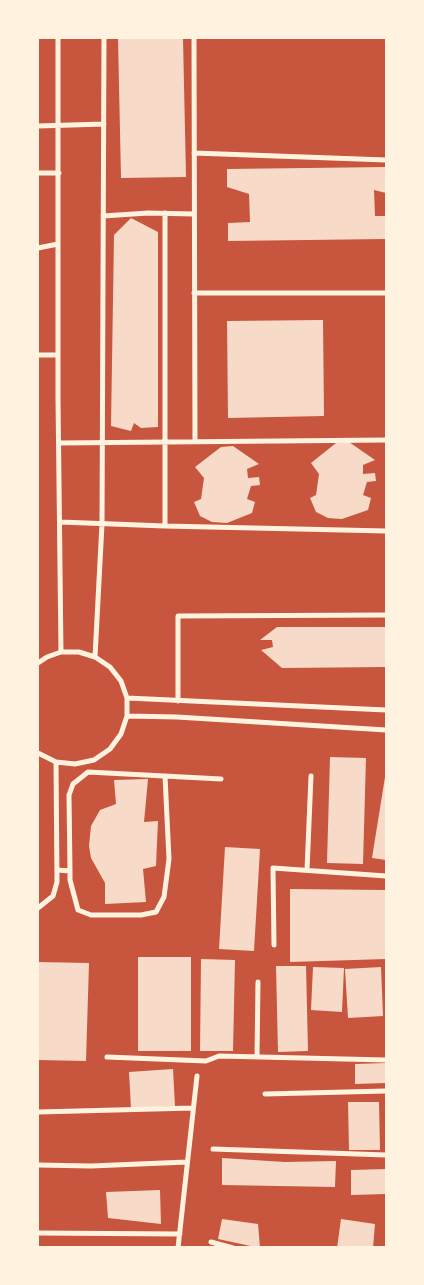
<!DOCTYPE html>
<html>
<head>
<meta charset="utf-8">
<style>
  body { margin:0 }
  #map { position:relative; width:424px; height:1285px; overflow:hidden; background:#c8553d; font-family:Lato,sans-serif }
  canvas { display:block }
  .frame { position:absolute; inset:0; border:39px solid #fff3e0; pointer-events:none }
</style>
</head>
<body>
<div id="map">
<canvas width="424" height="1285"></canvas>
<div class="frame"></div>
</div>
<script>
const ctx = document.querySelector('canvas').getContext('2d');
ctx.lineJoin = 'round';
function paint(path, color) { ctx.fillStyle = color; ctx.fill(path, 'evenodd'); }
const poly = rows => new Path2D(rows.map(r => 'M' + r).join(''));
function strokePath(path, color, width, dash) { ctx.strokeStyle = color; ctx.lineWidth = width; ctx.lineCap = dash ? 'butt' : 'round'; ctx.setLineDash(dash || []); ctx.stroke(path); }
const building = poly([
  [118,38,183,38,186,177,121,178],
  [386,167,386,193,374,190,375,216,386,216,386,239,228,241,228,223,250,222,249,194,227,187,227,169],
  [131,218,158,232,158,427,141,428,134,423,131,431,111,426,114,235],
  [323,320,324,416,228,418,227,321],
  [349,442,375,460,363,465,363,474,375,473,376,481,367,482,363,495,371,498,368,510,342,519,328,518,316,512,310,498,316,495,319,474,311,463,336,443],
  [233,446,259,464,247,469,248,478,259,477,260,485,251,486,247,499,255,502,252,513,227,523,212,522,200,516,194,502,201,499,204,478,195,467,221,447],
  [277,627,386,627,386,667,282,668,261,650,273,647,272,640,260,640],
  [330,757,366,758,363,864,327,863],
  [385,777,386,777,386,860,372,858],
  [148,779,144,822,158,821,156,866,143,869,146,902,105,904,105,883,91,858,89,846,91,826,100,810,116,804,114,780],
  [225,847,260,849,254,951,219,949],
  [290,889,386,890,386,959,290,962],
  [138,957,191,957,191,1051,138,1051],
  [201,959,235,960,233,1051,200,1051],
  [38,962,89,963,86,1061,38,1060],
  [276,966,306,966,308,1051,278,1052],
  [313,967,344,968,342,1012,311,1010],
  [381,967,383,1016,348,1018,345,969],
  [386,1063,386,1083,355,1084,355,1064],
  [173,1069,175,1106,131,1109,129,1072],
  [348,1102,379,1102,380,1150,349,1150],
  [222,1158,285,1162,336,1161,335,1187,222,1185],
  [386,1169,386,1194,351,1195,351,1170],
  [160,1190,161,1224,108,1218,106,1192],
  [222,1219,258,1224,260,1248,218,1239],
  [341,1219,375,1224,373,1248,337,1248]
]);
const minor = poly([
  [58,38,58,398,61,652],
  [194,38,195,441],
  [38,126,104,124],
  [194,153,386,160],
  [38,173,59,173],
  [103,216,148,213,194,214],
  [38,248,58,244],
  [194,293,386,293],
  [38,355,58,355],
  [59,443,386,440],
  [60,522,165,526,165,213],
  [165,526,386,531],
  [95,657,102,524,104,38],
  [38,663,47,657,61,652,79,652,95,657,110,667,121,681,127,698,127,716,121,734,110,749,94,760,75,764,56,762,38,753],
  [127,698,386,710],
  [178,701,178,616,386,615],
  [127,716,177,717,386,730],
  [57,870,70,871,70,880,78,910,91,915,141,915,156,912,164,897,169,859,165,776],
  [307,870,311,776],
  [70,871,69,795,73,784,88,772,221,779],
  [38,908,53,896,57,882,56,762],
  [274,945,273,868,386,876],
  [107,1057,206,1061,219,1056,386,1060],
  [257,1057,258,982],
  [265,1094,386,1091],
  [38,1112,193,1108],
  [213,1149,386,1155],
  [38,1165,91,1166,187,1162],
  [38,1233,180,1234],
  [211,1242,233,1248],
  [178,1248,197,1076]
]);
paint(building, '#f7dbc8');
strokePath(minor, '#fff3e0', 5);
</script>
</body>
</html>
